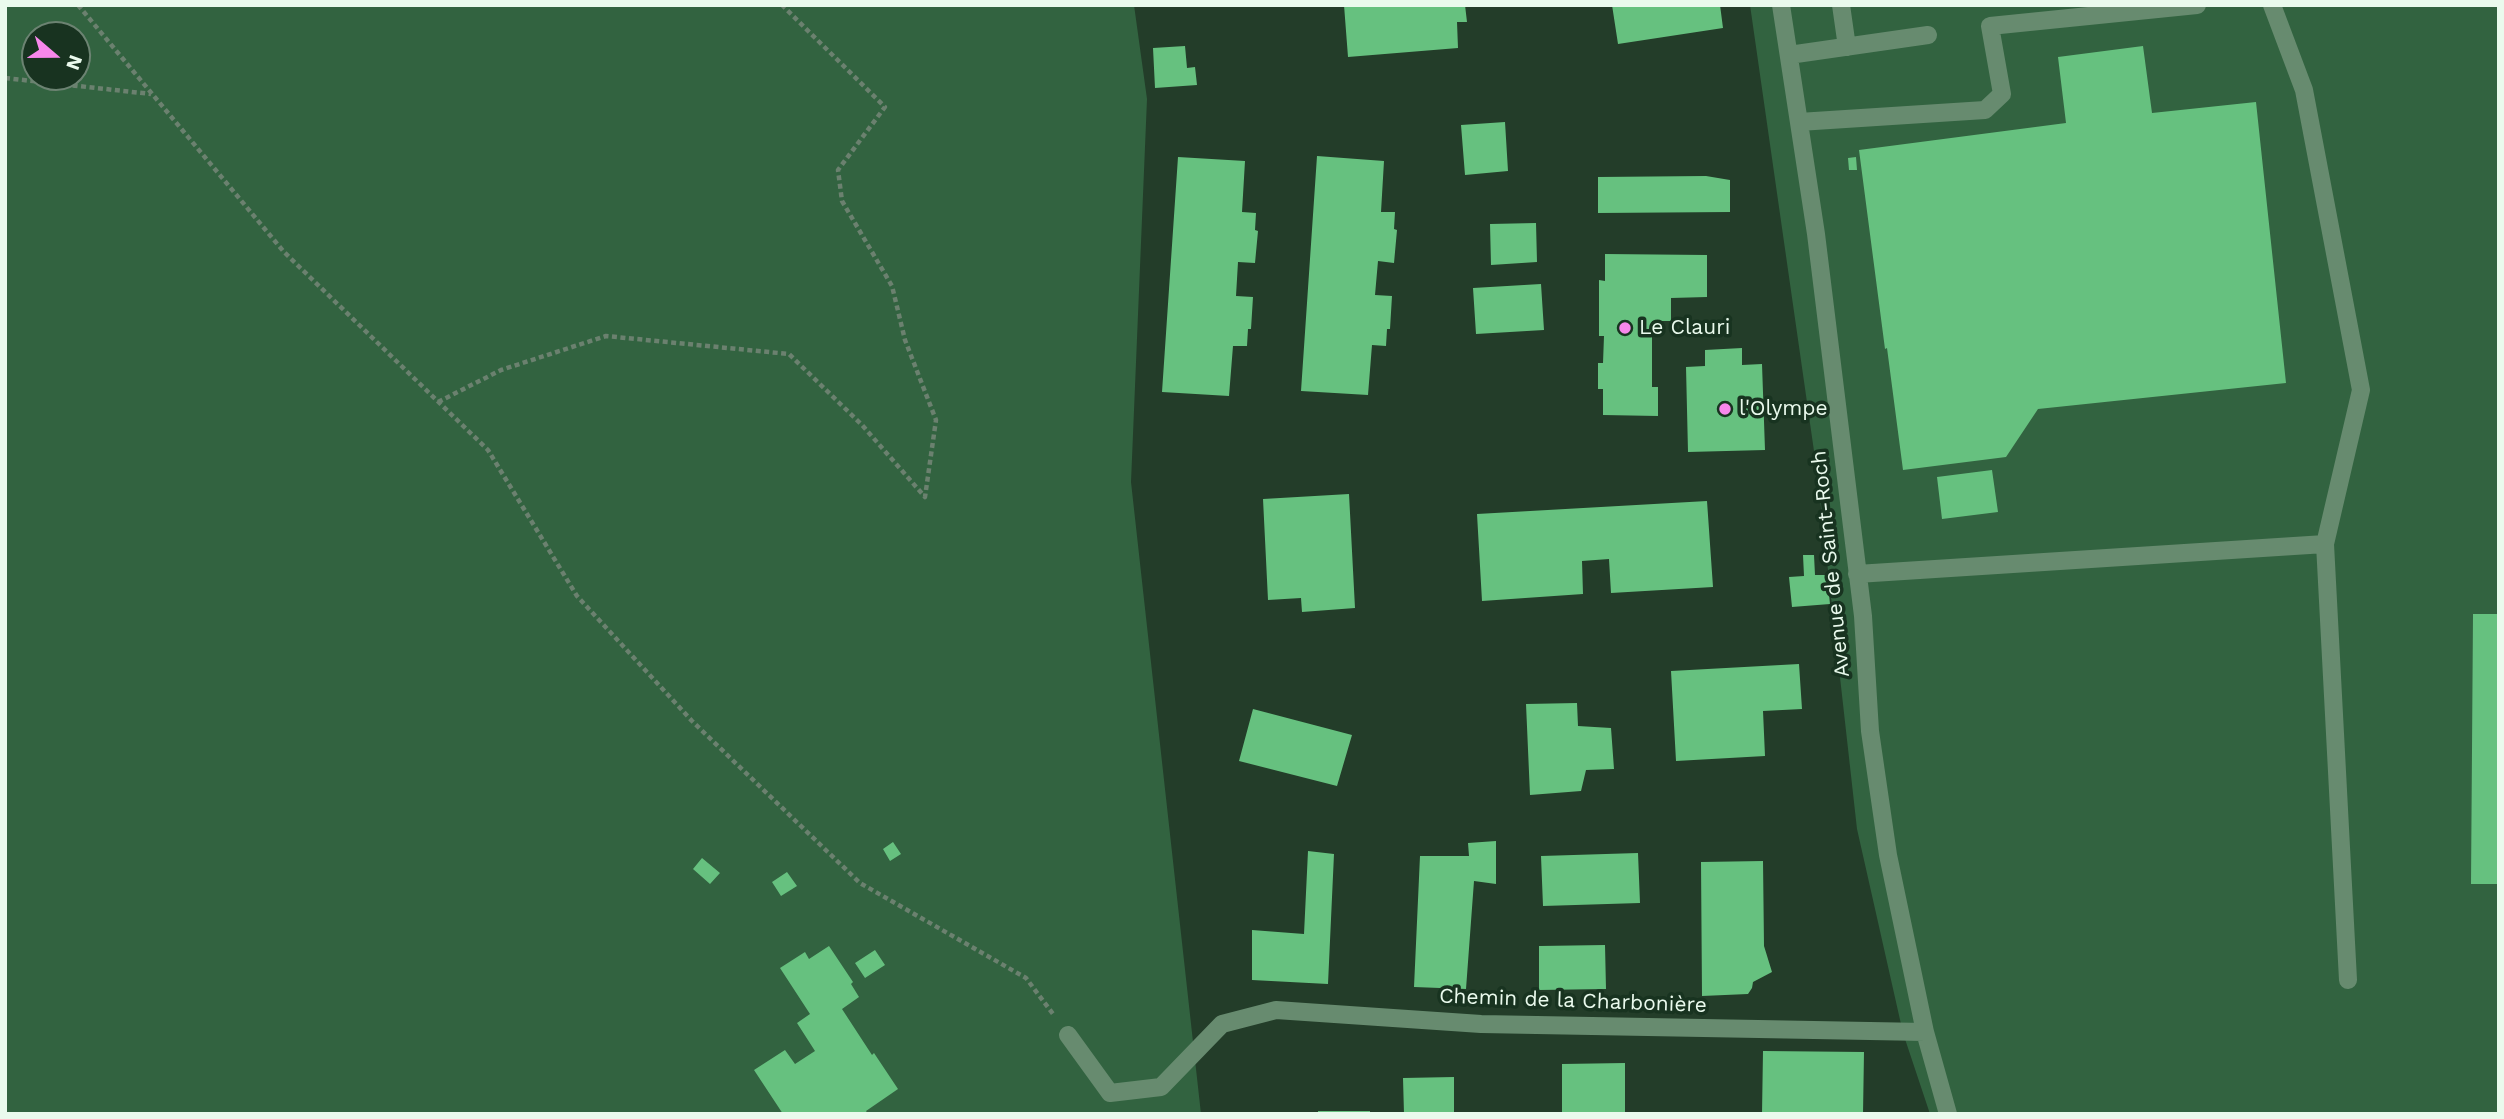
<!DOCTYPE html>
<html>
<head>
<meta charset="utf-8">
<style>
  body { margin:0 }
  #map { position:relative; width:2504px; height:1119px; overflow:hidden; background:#233d29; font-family:"Work Sans",sans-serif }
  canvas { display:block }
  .frame { position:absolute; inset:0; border:7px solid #eafaed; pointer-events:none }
  .north { position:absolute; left:21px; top:21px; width:70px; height:70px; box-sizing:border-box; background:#183320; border:2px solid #6c8372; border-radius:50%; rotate:110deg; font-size:19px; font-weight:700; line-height:28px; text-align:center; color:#eafaed }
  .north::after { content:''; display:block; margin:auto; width:24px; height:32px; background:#f788eb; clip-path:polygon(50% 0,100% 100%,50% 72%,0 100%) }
</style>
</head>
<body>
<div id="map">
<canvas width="2504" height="1119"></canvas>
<div class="frame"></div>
<div class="north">N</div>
</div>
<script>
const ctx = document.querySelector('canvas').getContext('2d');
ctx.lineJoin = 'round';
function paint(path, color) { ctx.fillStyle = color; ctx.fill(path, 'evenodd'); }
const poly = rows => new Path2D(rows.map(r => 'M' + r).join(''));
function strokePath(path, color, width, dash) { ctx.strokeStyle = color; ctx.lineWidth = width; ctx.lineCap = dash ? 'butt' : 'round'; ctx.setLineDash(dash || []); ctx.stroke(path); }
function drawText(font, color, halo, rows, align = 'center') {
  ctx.font = font + ' "Work Sans",sans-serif'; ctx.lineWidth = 7; ctx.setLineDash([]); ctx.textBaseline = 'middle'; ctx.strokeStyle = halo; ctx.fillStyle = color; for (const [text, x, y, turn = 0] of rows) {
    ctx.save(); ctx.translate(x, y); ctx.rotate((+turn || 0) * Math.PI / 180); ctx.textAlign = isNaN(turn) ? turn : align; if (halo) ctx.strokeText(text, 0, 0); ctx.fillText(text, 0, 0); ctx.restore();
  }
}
const green = poly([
  [5,5,1134,5,1147,99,1131,482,1201,1114,5,1114],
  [35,35,77,35,77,77,35,77],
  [1750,5,2499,5,2499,1114,1930,1114,1903,1033,1857,829,1817,472]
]);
const building = poly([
  [1344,5,1465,5,1467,22,1457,22,1458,48,1348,57],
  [1612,5,1720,5,1723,28,1618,44],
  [1185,46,1187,68,1195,67,1197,85,1155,88,1153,48],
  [2143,46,2152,113,2256,102,2286,383,2038,409,2006,457,1903,470,1887,348,1885,349,1859,150,2066,123,2058,57],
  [1505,122,1508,171,1465,175,1461,125],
  [1317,156,1384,161,1381,212,1395,212,1394,229,1397,230,1394,263,1378,261,1375,295,1392,296,1390,329,1387,329,1386,346,1372,345,1368,395,1301,391],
  [1178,157,1245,161,1242,212,1256,213,1255,230,1258,231,1255,263,1238,262,1236,296,1253,297,1251,329,1248,329,1247,346,1233,346,1229,396,1162,392],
  [1856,157,1857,170,1849,170,1848,158],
  [1706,176,1730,180,1730,212,1598,213,1598,177],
  [1536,223,1537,262,1491,265,1490,224],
  [1605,254,1707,255,1707,297,1671,298,1671,321,1652,321,1652,387,1658,387,1658,416,1603,415,1603,389,1598,389,1598,363,1603,363,1604,336,1599,336,1599,280,1605,281],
  [1541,284,1544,330,1476,334,1473,288],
  [1742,348,1742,365,1762,364,1765,450,1688,452,1686,367,1705,366,1705,350],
  [1992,470,1998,512,1942,519,1937,477],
  [1349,494,1355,608,1302,612,1301,598,1268,600,1263,499],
  [1707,501,1713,587,1611,593,1609,559,1582,561,1583,594,1482,601,1477,514],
  [1803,555,1814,555,1815,575,1827,575,1830,604,1792,607,1789,577,1804,576],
  [2473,614,2499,614,2499,884,2471,884],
  [1799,664,1802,709,1763,711,1765,756,1676,761,1671,671],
  [1577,703,1578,726,1611,728,1614,769,1586,770,1581,791,1530,795,1526,704],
  [1253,709,1352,735,1337,786,1239,761],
  [1496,841,1496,884,1474,881,1466,989,1414,987,1420,856,1469,856,1468,843],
  [893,842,901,854,890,861,883,849],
  [1308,851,1334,854,1328,984,1252,980,1252,930,1304,934],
  [1638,853,1640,903,1543,906,1541,856],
  [702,858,720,873,710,884,693,869],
  [1763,861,1764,946,1772,972,1753,982,1752,988,1748,994,1702,996,1701,862],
  [787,872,797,886,781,896,772,882],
  [1605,945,1606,989,1539,990,1539,946],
  [829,946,853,982,851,984,859,997,842,1009,872,1055,874,1053,898,1089,866,1111,868,1114,783,1114,754,1070,785,1050,795,1064,815,1051,797,1023,810,1014,780,968,805,952,809,959],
  [875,950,885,965,865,978,855,963],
  [1763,1051,1864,1052,1863,1114,1762,1114],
  [1625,1063,1625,1114,1562,1114,1562,1064],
  [1454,1077,1454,1114,1404,1114,1403,1078],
  [1318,1111,1370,1111,1370,1114,1318,1114]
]);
const path = poly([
  [78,5,284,252,488,450,577,596,692,721,860,883,1026,978,1053,1014],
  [5,78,151,94],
  [438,402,501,370,606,336,789,354,862,425,925,497,936,420,905,340,892,286,842,201,838,170,885,107,782,5]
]);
const minor = poly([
  [1781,5,1816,234,1863,616,1870,731,1888,855,1925,1032,1948,1114],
  [1841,5,1847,47],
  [2272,5,2304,90,2361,390,2325,544,2348,980],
  [1789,55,1928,35],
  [1799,122,1985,110,2002,94,1990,26,2197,5],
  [1857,574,2325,544],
  [1068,1035,1110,1093,1161,1087,1222,1024,1276,1010,1481,1024,1925,1032]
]);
const markers = [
  [1625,328,7,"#f788eb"],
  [1725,409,7,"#f788eb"]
];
const poiNames = [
  ["Le Clauri",1639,328],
  ["l'Olympe",1739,409]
];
const streetNames = [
  ["Avenue de Saint-Roch",1831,564,-96],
  ["Chemin de la Charbonière",1573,1001,2]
];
paint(green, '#326340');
paint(building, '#66c17f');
strokePath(path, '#6b816f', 4.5, [5, 3.5]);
strokePath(minor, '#678b6f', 18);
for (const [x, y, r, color] of markers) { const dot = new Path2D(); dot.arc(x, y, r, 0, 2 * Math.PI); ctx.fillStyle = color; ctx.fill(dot); strokePath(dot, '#183320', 2.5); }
drawText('21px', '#eafaed', '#183320', poiNames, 'left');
drawText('21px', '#eafaed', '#183320', streetNames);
</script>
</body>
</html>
